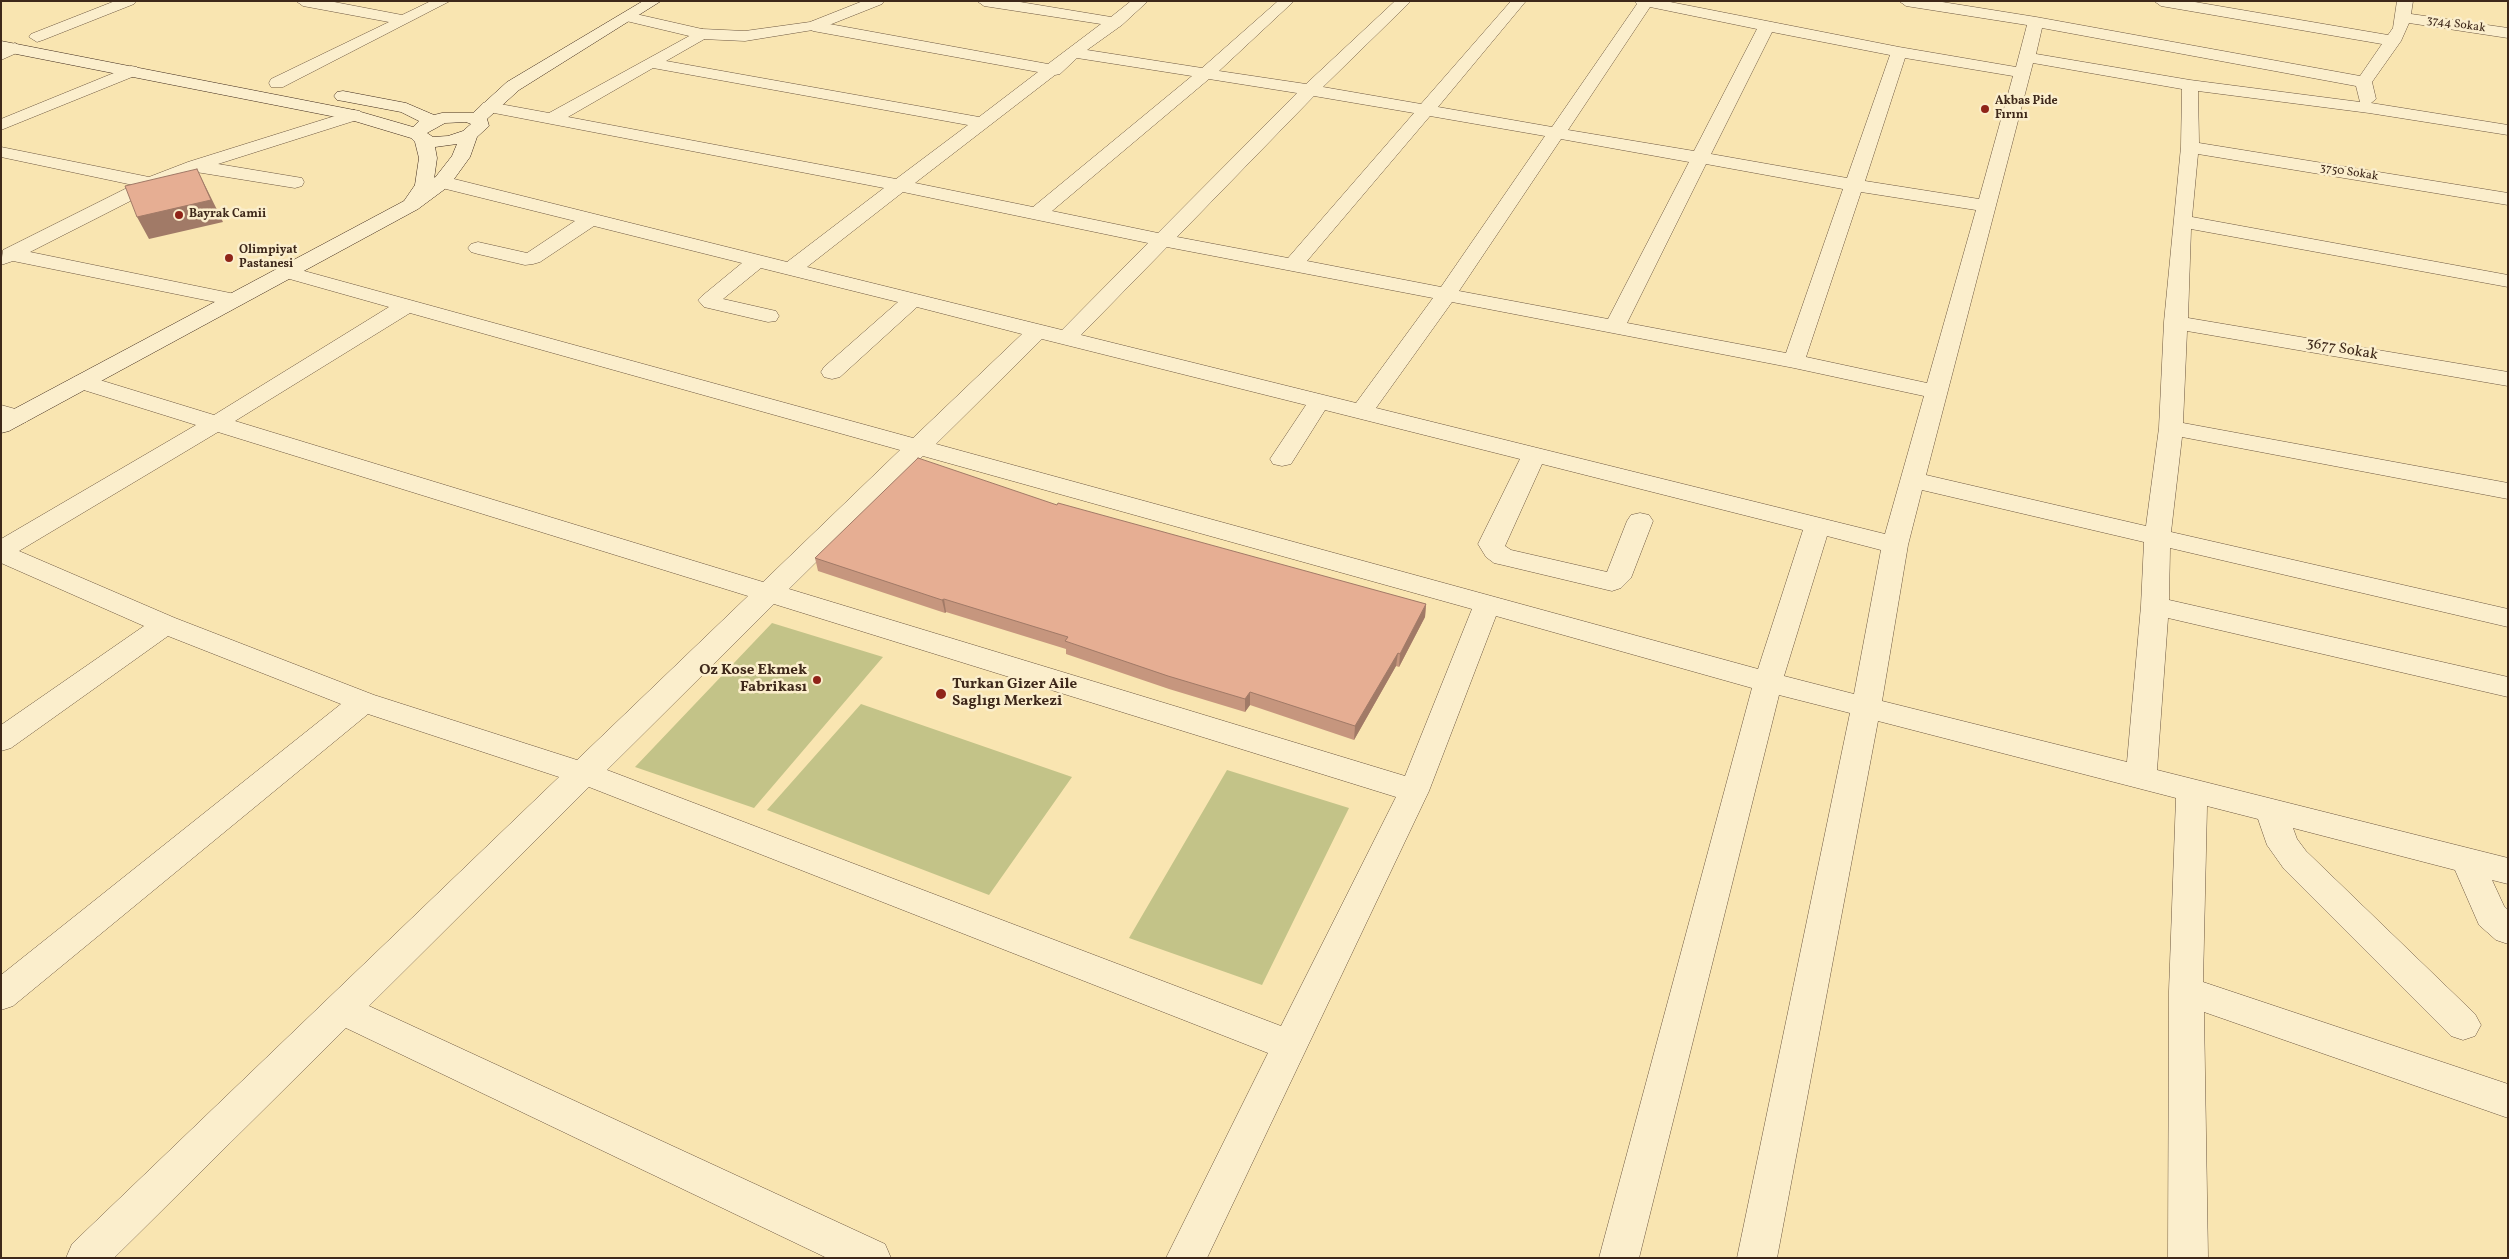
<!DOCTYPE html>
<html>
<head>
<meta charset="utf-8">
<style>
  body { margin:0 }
  #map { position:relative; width:2509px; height:1259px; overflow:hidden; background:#f9e5b1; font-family:Vollkorn,serif }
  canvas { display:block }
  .frame { position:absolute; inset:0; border:2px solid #3e281a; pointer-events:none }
</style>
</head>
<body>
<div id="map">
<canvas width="2509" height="1259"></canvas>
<div class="frame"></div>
</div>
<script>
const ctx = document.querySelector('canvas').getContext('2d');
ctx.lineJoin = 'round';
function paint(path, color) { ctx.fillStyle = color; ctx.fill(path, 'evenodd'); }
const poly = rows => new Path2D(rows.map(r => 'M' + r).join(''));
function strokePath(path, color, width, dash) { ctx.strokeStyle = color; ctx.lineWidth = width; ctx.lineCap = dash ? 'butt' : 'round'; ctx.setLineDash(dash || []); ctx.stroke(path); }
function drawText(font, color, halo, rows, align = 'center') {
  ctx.font = font + ' Vollkorn,serif'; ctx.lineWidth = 5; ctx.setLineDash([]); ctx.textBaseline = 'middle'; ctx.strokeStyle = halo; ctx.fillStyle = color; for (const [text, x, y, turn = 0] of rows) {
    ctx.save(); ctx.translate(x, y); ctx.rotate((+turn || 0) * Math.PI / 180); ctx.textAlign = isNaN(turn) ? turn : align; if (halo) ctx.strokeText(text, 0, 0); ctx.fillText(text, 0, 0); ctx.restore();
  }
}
const green = poly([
  [772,623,883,657,754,808,635,767],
  [861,704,1072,777,989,895,767,810],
  [1227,770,1349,808,1262,985,1129,938]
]);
const minor = poly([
  [115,1,136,1,134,4,43,40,37,42,29,37,31,34,115,1],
  [296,1,329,1,402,15,431,1,450,1,283,87,271,87,269,83,271,79,389,22,303,6,296,1],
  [977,1,1014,1,1111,17,1131,1,1148,1,1122,25,1087,50,1202,68,1278,1,1294,1,1219,71,1306,84,1395,1,1411,1,1323,87,1421,104,1511,1,1526,1,1438,107,1552,127,1637,4,1634,1,1665,1,1899,47,2016,67,2027,25,1906,6,1899,1,1936,1,2036,17,2360,76,2382,44,2161,6,2154,1,2189,1,2388,35,2393,28,2397,1,2413,1,2411,14,2508,28,2508,38,2409,23,2401,41,2372,82,2376,99,2371,103,2508,125,2508,135,2369,113,2198,91,2199,143,2508,193,2508,205,2198,154,2192,217,2508,275,2508,287,2191,229,2188,318,2508,372,2508,386,2187,331,2183,423,2508,483,2508,499,2182,437,2171,532,2508,609,2508,627,2170,548,2169,600,2508,677,2508,697,2168,618,2157,770,2508,858,2508,884,2492,880,2504,906,2508,910,2508,944,2496,940,2479,925,2455,870,2293,828,2297,839,2306,851,2475,1014,2481,1025,2475,1036,2463,1040,2451,1036,2284,869,2267,845,2258,819,2207,806,2203,982,2508,1084,2508,1118,2204,1012,2208,1258,2168,1258,2169,991,2176,798,1878,721,1777,1258,1737,1258,1850,713,1779,695,1639,1258,1599,1258,1752,688,1496,616,1429,791,1207,1258,1166,1258,1268,1053,589,787,369,1006,885,1244,891,1258,827,1258,346,1028,114,1258,66,1258,72,1244,559,777,368,714,13,1006,1,1010,1,975,341,704,168,636,11,748,1,751,1,725,144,626,1,563,1,539,196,425,74,387,71,382,74,377,82,375,90,377,214,415,389,307,279,276,276,272,279,268,286,266,913,438,1022,334,917,307,840,377,832,379,824,377,821,372,824,367,898,302,761,268,723,299,776,311,779,316,776,321,768,322,704,307,698,300,702,296,742,263,594,226,540,262,533,264,525,265,478,254,471,252,468,248,471,244,478,242,527,253,575,221,442,188,424,191,417,189,415,185,417,181,442,176,787,262,884,188,489,112,483,111,480,107,483,103,489,102,549,113,702,29,708,31,710,34,708,37,666,61,979,117,1038,72,813,31,805,26,813,21,1048,64,1101,24,984,6,977,1],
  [1650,7,1757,29,1694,151,1568,130,1650,7],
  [2042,28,2356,86,2360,102,2190,80,2036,54,2042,28],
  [1772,32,1890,55,1847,178,1711,154,1772,32],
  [1077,58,1192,76,1033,207,915,183,1055,75,1060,74,1077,58],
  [1905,58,2013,76,1979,199,1865,181,1905,58],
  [2033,63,2182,89,2181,147,2164,322,2159,428,2146,526,1926,475,2033,63],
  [653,68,968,125,896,179,568,117,653,68],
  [1209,79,1297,93,1158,233,1052,211,1209,79],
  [1314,96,1414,113,1288,258,1177,237,1314,96],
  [1430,116,1545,136,1441,287,1307,261,1430,116],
  [1561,139,1689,162,1608,319,1459,291,1561,139],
  [1706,164,1843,189,1786,353,1627,323,1706,164],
  [903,192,1148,243,1062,330,807,267,903,192],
  [1861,192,1976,210,1927,383,1806,357,1861,192],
  [1167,247,1433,298,1356,403,1081,335,1167,247],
  [1452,302,1794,368,1924,396,1885,534,1376,408,1452,302],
  [410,313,900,450,763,582,235,421,410,313],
  [1042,339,1306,405,1270,459,1273,464,1282,466,1291,464,1325,410,1520,459,1478,544,1486,557,1494,563,1503,565,1612,591,1621,588,1631,578,1653,521,1649,515,1640,513,1631,515,1627,521,1607,572,1511,550,1505,546,1542,464,1803,530,1758,669,936,444,1042,339],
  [218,432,748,596,577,760,374,695,175,618,19,551,218,432],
  [923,456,1472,609,1405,776,789,589,923,456],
  [1922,490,2144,542,2141,606,2127,762,1882,701,1908,545,1922,490],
  [1827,536,1881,550,1854,694,1784,676,1827,536],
  [774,604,1396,797,1281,1026,607,770,774,604],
  [15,43,23,48,21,51,1,60,1,49,15,43],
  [131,66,137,67,139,71,137,75,1,130,1,119,131,66],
  [354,110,360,111,363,115,360,119,218,164,302,178,304,182,302,186,295,188,196,172,158,187,30,252,235,294,242,296,246,300,242,304,235,306,13,261,1,265,3,250,133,185,1,157,1,147,149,177,188,162,354,110],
  [1,405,26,412,30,417,26,422,18,424,1,419,1,405]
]);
const tertiary = poly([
  [863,1,884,1,882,4,819,29,745,41,702,39,622,20,619,17,627,12,702,29,745,31,810,22,863,1]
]);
const secondary = poly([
  [643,1,661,1,519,90,487,119,489,126,477,137,470,157,449,186,418,209,9,431,1,433,1,416,404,201,415,185,419,158,415,142,411,138,351,120,1,51,1,41,354,110,413,127,419,121,401,112,343,101,337,100,334,96,337,92,343,91,406,103,434,115,442,113,473,113,507,82,643,1],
  [466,122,471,124,463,131,448,136,433,137,427,133,445,123,466,122],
  [457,144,452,156,434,179,437,158,435,147,457,144]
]);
const wall = poly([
  [1057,505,1426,604,1425,617,1399,667,1396,666,1354,740,1250,705,1245,712,1169,689,1066,654,1066,649,946,612,945,613,818,571,815,558]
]);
const shadedWall = poly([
  [197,169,223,222,149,239,137,217],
  [944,599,946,612,945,613,942,600],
  [1426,604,1425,617,1399,667,1400,654],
  [1398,653,1396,666,1354,740,1355,726],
  [1250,692,1250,705,1245,712,1245,699]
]);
const building = poly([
  [197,169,211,200,137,217,125,186,197,169],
  [918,458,1057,505,1058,503,1426,604,1400,654,1398,653,1355,726,1250,692,1245,699,1168,676,1065,641,1068,637,944,599,942,600,815,558,918,458]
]);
const markers = [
  [1985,109,5,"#8f2418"],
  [179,215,5,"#8f2418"],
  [229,258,5,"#8f2418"],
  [817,680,5,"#8f2418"],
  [941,694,6,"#8f2418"]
];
const farStreetnames = [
  ["3744 Sokak",2456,25,8],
  ["3750 Sokak",2349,173,9]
];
const farPoinames = [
  ["Akbas Pide",1995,102],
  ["Fırını",1995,116],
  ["Bayrak Camii",189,215],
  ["Olimpiyat",239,251],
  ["Pastanesi",239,265]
];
const streetNames = [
  ["3677 Sokak",2342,350,10]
];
const poiNames = [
  ["Oz Kose Ekmek",807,671],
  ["Fabrikası",807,688],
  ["Turkan Gizer Aile",952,685,"left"],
  ["Saglıgı Merkezi",952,702,"left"]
];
paint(green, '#c3c388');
strokePath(minor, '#6d5740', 1);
strokePath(tertiary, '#6d5740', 1);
strokePath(secondary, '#3e281a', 1);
paint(minor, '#fbeecc');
paint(tertiary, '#fbeecc');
paint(secondary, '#fbeecc');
paint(wall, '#c6967e');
paint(shadedWall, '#a17a67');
paint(building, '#e6ae93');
strokePath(building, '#a17a67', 1);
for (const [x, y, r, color] of markers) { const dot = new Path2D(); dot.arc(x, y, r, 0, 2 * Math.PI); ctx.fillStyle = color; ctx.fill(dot); strokePath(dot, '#fbeecc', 2); }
drawText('12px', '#3e281a', '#fbeecc', farStreetnames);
drawText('bold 12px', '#3e281a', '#fbeecc', farPoinames, 'left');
drawText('15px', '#3e281a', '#fbeecc', streetNames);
drawText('bold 15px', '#3e281a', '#fbeecc', poiNames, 'right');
</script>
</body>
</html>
